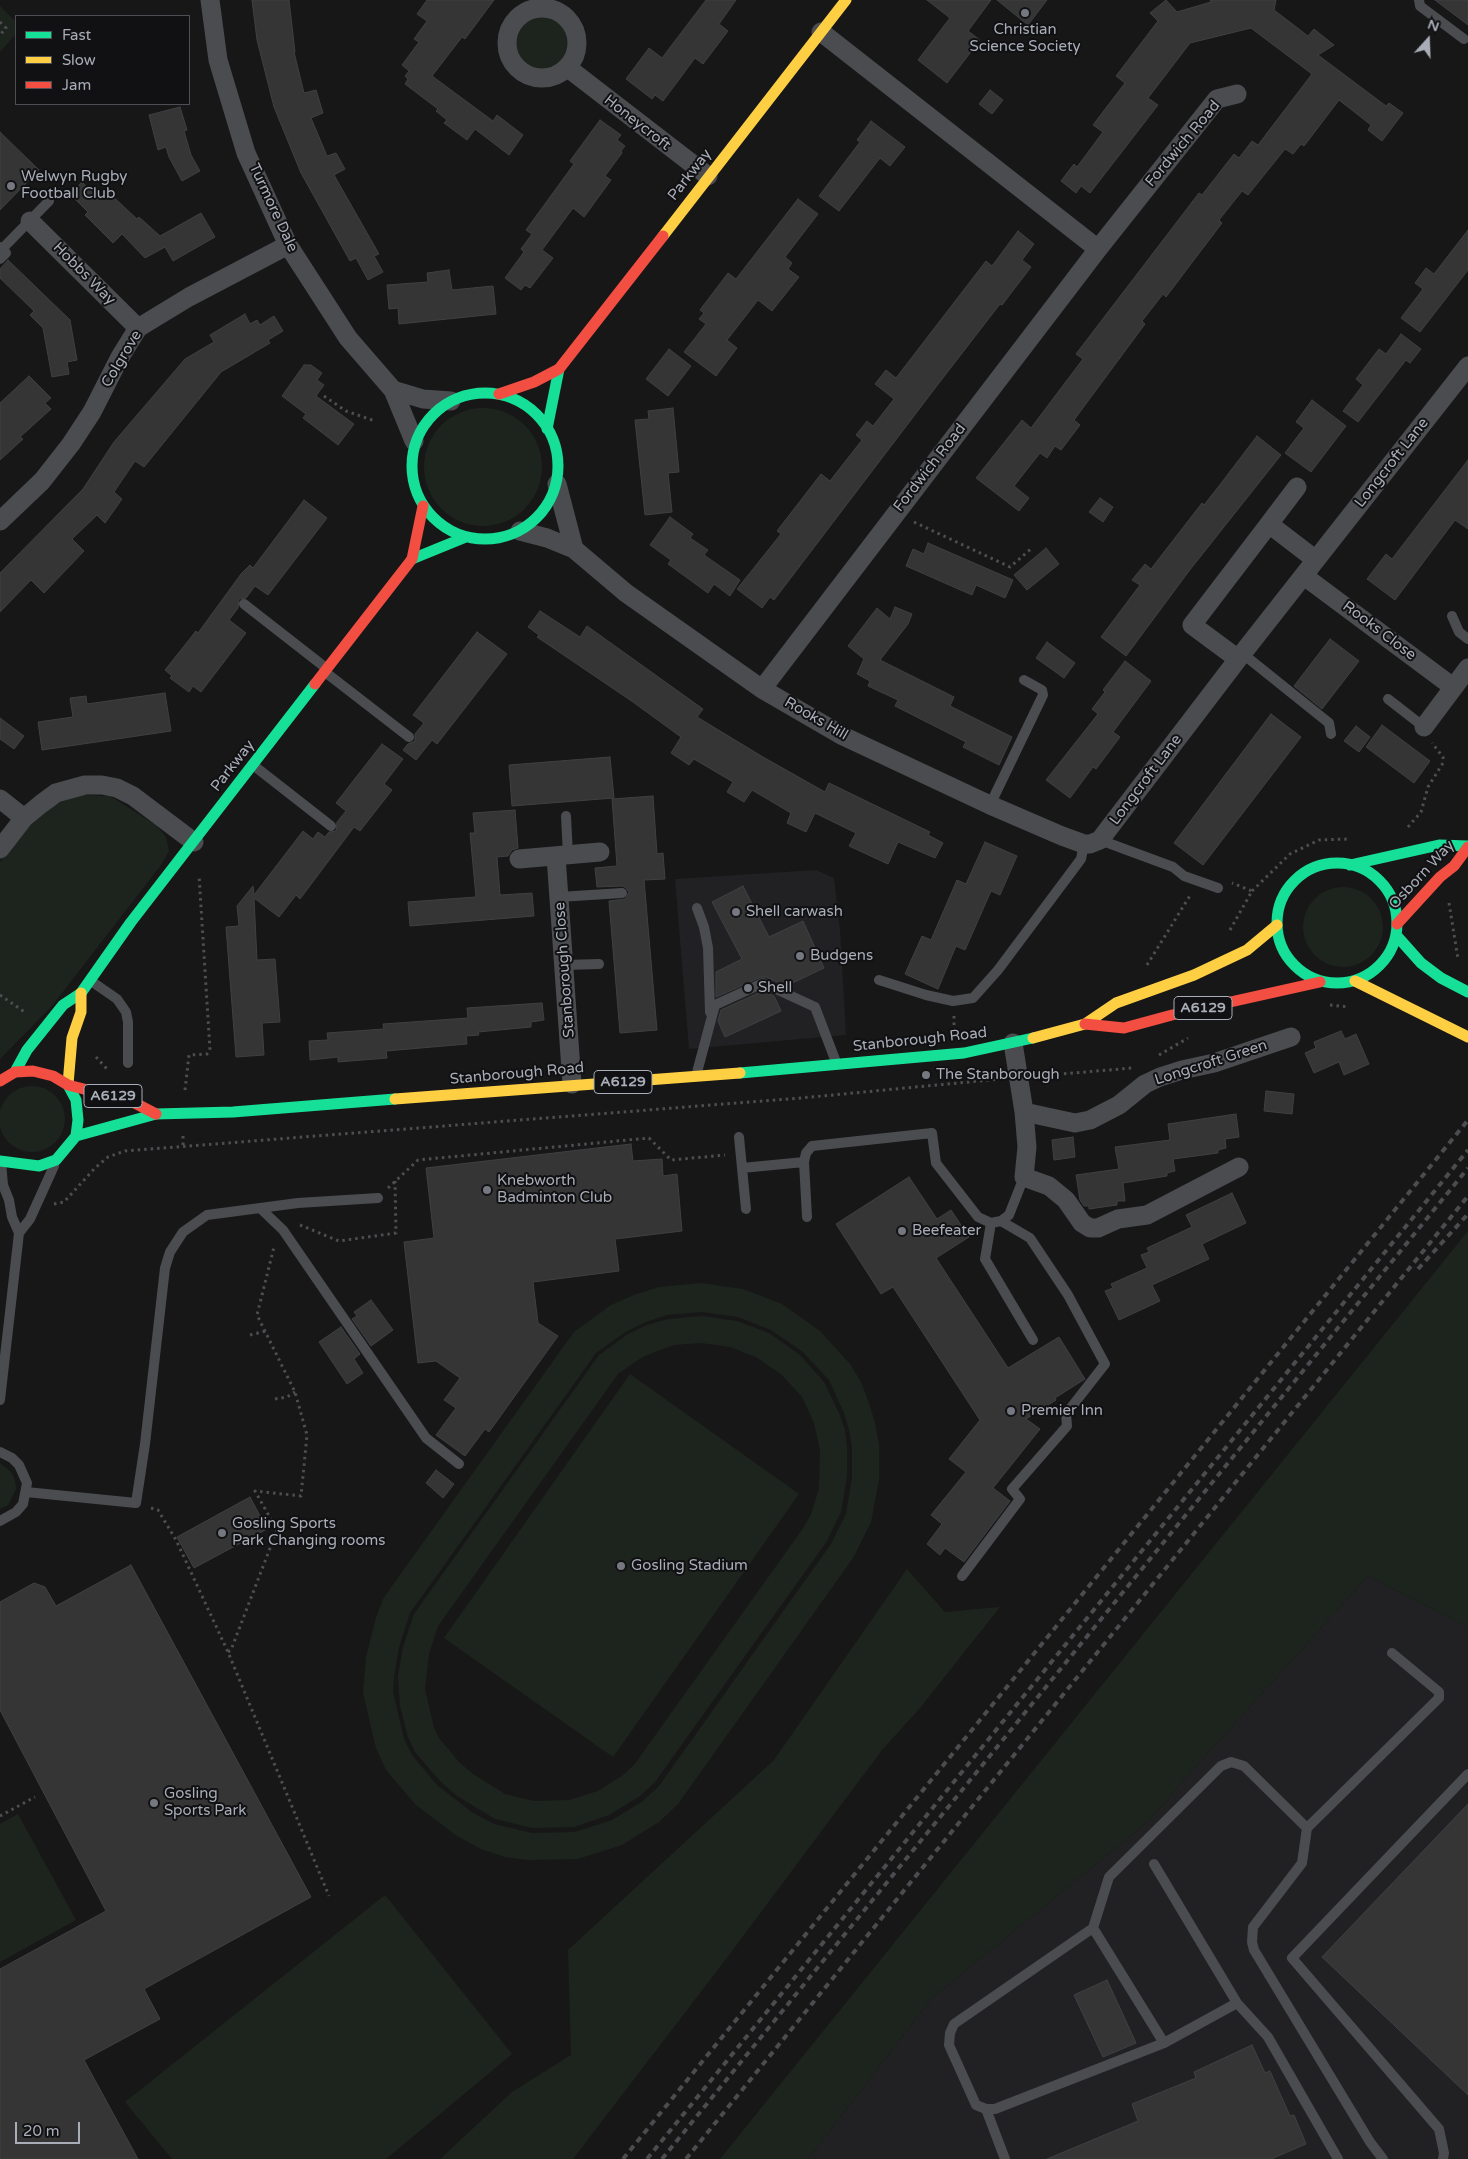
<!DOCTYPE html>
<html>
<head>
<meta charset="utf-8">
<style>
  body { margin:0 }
  #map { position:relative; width:1468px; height:2159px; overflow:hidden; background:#171717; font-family:"Varela Round",sans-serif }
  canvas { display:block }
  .legend { position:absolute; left:15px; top:15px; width:175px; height:90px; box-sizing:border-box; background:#111113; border:1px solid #4d4f55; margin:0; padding:6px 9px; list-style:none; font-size:15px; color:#a8adb8 }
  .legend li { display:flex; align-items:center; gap:10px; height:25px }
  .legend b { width:25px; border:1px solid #4d4f55 }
  .north { position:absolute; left:1403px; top:15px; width:50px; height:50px; -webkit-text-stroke:4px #111113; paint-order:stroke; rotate:20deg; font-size:14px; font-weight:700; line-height:20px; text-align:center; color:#a8adb8 }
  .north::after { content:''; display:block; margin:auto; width:18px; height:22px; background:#a8adb8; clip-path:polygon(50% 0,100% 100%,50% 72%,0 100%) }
  .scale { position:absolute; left:15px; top:2122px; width:65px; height:22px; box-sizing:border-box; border:2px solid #a8adb8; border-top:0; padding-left:6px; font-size:15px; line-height:18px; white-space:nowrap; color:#a8adb8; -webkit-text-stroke:4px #111113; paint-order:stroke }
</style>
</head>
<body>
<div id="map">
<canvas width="1468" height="2159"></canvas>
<ul class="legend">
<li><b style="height:6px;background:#16e098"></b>Fast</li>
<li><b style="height:6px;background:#ffcf43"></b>Slow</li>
<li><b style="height:6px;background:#f24e42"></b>Jam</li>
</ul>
<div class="north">N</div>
<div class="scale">20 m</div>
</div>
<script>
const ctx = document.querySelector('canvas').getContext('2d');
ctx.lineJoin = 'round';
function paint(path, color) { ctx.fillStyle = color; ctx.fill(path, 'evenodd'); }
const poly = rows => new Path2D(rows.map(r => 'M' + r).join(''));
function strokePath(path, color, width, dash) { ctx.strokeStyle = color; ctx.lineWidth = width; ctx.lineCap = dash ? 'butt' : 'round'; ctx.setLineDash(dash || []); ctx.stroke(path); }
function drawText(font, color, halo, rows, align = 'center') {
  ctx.font = font + ' "Varela Round",sans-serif'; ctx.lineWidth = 4; ctx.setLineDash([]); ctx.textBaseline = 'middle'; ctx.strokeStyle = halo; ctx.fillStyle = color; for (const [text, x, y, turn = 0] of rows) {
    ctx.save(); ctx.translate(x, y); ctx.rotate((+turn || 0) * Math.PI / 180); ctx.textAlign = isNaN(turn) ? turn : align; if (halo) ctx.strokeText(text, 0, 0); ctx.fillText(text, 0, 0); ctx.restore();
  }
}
const built = poly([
  [816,870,834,878,840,930,846,1035,689,1049,675,879],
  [1368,1576,1468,1627,1468,2159,808,2159,932,1998,1150,1820,1180,1784]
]);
const green = poly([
  [0,6,16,22,16,34,0,52],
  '513 44a29 29 0 1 1 58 0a29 29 0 1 1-58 0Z',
  '424 467a59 59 0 1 1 118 0a59 59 0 1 1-118 0Z',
  [81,795,110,796,156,825,166,837,169,851,161,865,52,1006,0,1059,0,862,25,831,50,806],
  '1303 927a40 40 0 1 1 80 0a40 40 0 1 1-80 0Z',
  '-1 1119a33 33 0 1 1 66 0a33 33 0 1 1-66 0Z',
  [1468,1231,1468,1627,1368,1576,1180,1784,1150,1820,932,1998,808,2159,720,2159],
  [701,1283,743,1289,782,1304,820,1331,850,1364,861,1382,869,1403,875,1423,879,1444,879,1480,871,1522,853,1558,678,1804,659,1822,622,1845,578,1859,528,1860,505,1857,481,1849,457,1836,416,1805,386,1770,376,1748,363,1693,366,1657,376,1618,383,1599,392,1586,574,1332,611,1305,634,1295,659,1287],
  [702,1312,738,1317,771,1330,803,1352,829,1380,844,1413,849,1430,852,1447,852,1478,846,1514,831,1544,659,1786,643,1801,612,1820,575,1832,532,1833,494,1824,473,1813,437,1785,412,1755,404,1739,393,1692,394,1676,399,1647,410,1613,596,1353,627,1331,646,1322,667,1315],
  [702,1316,737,1321,769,1333,800,1355,824,1382,839,1413,845,1430,847,1447,847,1477,841,1512,827,1541,655,1782,640,1796,609,1815,574,1827,532,1828,495,1819,457,1796,440,1781,415,1752,408,1737,400,1706,398,1676,403,1647,414,1614,599,1355,628,1334,647,1325,668,1319],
  [701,1343,730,1347,756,1357,782,1375,802,1397,814,1423,820,1450,819,1489,811,1514,804,1527,649,1744,635,1764,623,1775,598,1791,569,1800,534,1801,505,1794,473,1774,459,1762,439,1738,434,1728,425,1689,429,1654,438,1626,618,1374,641,1358,657,1351,674,1345],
  [630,1374,799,1494,613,1757,444,1638],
  [0,1463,11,1472,15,1480,16,1489,8,1505,0,1509],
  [907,1569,945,1612,1000,1607,920,1708,882,1750,726,1959,573,2159,440,2159,512,2092,571,2055,568,1950,774,1760],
  [18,1814,76,1920,0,1962,0,1824],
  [385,1895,512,2054,386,2159,172,2159,125,2102]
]);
const building = poly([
  [252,0,289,0,295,52,294,52,304,93,316,90,323,113,311,118,327,156,336,153,345,169,334,175,379,254,374,256,383,272,368,280,356,258,350,261,301,173,274,107,257,40,252,0],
  [427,0,494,0,465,39,462,37,432,76,493,121,497,115,523,135,509,155,475,129,467,140,444,123,447,120,436,111,438,109,405,84,408,79,405,76,409,71,402,65,419,42,414,39,427,21,417,14,427,0],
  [706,0,736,0,719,24,728,31,703,64,695,58,663,101,655,95,652,99,626,79,649,48,662,58,706,0],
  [927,0,991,0,968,31,980,40,947,83,918,60,950,18,927,0],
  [997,0,1047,0,1028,25,997,0],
  [1166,0,1177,12,1211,2,1210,0,1276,0,1274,10,1308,36,1314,29,1334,45,1318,55,1386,106,1389,103,1403,113,1382,141,1368,130,1371,125,1339,100,1304,146,1301,144,1293,154,1285,149,1248,195,1242,191,1219,220,1222,223,1203,248,1166,297,1163,294,1142,321,1145,324,1074,420,1080,425,1061,450,1055,446,1047,458,1040,453,1014,486,1029,498,1019,511,976,478,1022,420,1031,428,1083,359,1076,354,1199,193,1202,195,1234,154,1239,158,1252,141,1258,145,1312,74,1251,28,1190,43,1148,98,1158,105,1090,193,1081,186,1076,193,1061,181,1074,164,1077,167,1103,132,1093,125,1125,83,1116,76,1158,21,1150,13,1166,0],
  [1435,0,1468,0,1468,25,1435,0],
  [990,90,1003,100,992,114,979,104,990,90],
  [180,107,187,130,184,131,191,155,200,171,182,181,169,157,166,147,158,150,149,115,180,107],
  [600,120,621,135,617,140,625,146,621,151,622,153,605,176,611,180,584,217,573,208,542,250,553,258,530,288,525,285,521,290,505,278,524,252,521,249,532,234,526,230,574,164,570,161,600,120],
  [871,121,905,147,890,166,880,158,839,211,819,196,860,142,857,140,871,121],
  [0,132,39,170,0,210,0,132],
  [82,182,100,200,108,192,137,219,139,217,160,236,201,213,215,237,173,261,165,247,145,258,122,234,113,243,85,215,88,212,70,194,82,182],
  [798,199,818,214,785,257,792,263,788,269,799,277,772,311,758,300,727,340,737,348,716,376,684,352,706,324,699,319,704,313,700,310,728,273,736,279,798,199],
  [1468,230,1468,270,1420,332,1401,318,1423,289,1415,283,1426,268,1434,274,1468,230],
  [1018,231,1034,244,1022,260,1031,267,1002,305,1000,304,939,383,774,600,770,597,762,608,737,589,781,534,777,531,821,474,830,481,862,440,856,435,867,421,873,426,894,399,875,384,886,370,896,378,986,261,992,266,1018,231],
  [8,260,70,320,77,360,67,362,69,374,52,377,43,328,30,315,34,311,0,278,0,269,8,260],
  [449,270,452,290,493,286,496,314,399,324,398,308,389,309,387,285,428,282,427,273,449,270],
  [245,314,250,324,257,320,260,325,274,316,283,331,268,340,270,343,221,372,144,467,135,461,114,492,122,499,105,523,97,515,72,539,84,551,44,593,31,580,0,612,0,573,83,489,114,442,185,359,214,342,210,335,245,314],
  [1401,334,1421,349,1410,363,1406,360,1358,422,1343,411,1363,385,1356,379,1379,349,1386,354,1401,334],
  [669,349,691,366,668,396,646,379,669,349],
  [304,365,311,365,322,373,317,380,324,385,316,396,354,424,338,445,303,418,306,414,282,396,304,365],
  [29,376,51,398,45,403,51,409,20,437,23,439,0,460,0,403,29,376],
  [1312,400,1346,426,1311,472,1285,453,1304,428,1296,422,1312,400],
  [673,408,679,472,668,473,672,512,645,515,635,420,649,419,648,411,673,408],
  [1257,436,1281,455,1189,571,1126,656,1101,637,1140,585,1132,580,1145,564,1151,569,1202,503,1204,505,1219,486,1257,436],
  [1468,460,1468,529,1455,520,1395,600,1367,579,1386,554,1392,559,1468,460],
  [1100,498,1113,507,1103,522,1089,512,1100,498],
  [304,500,327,518,268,595,255,586,246,598,239,599,238,608,229,620,246,633,201,692,193,686,189,692,170,678,172,676,165,670,196,631,198,633,241,574,250,565,253,568,304,500],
  [670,517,693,534,690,538,708,550,704,555,740,580,730,596,714,584,708,593,668,564,671,560,650,545,670,517],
  [928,543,1013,580,1005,598,976,585,972,595,906,566,913,549,924,554,928,543],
  [1046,548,1059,564,1027,590,1014,575,1046,548],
  [895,607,912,614,908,624,880,660,954,697,950,706,1012,737,999,765,963,747,966,742,895,706,898,700,868,686,870,681,857,674,864,659,848,646,877,608,890,619,895,607],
  [540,611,580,637,587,626,703,709,697,717,763,757,825,792,829,783,930,832,928,835,943,843,935,858,898,842,888,864,849,846,856,833,815,813,806,832,787,823,791,813,752,790,744,802,727,792,733,782,694,759,689,765,671,753,681,737,633,702,537,637,539,635,528,627,540,611],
  [477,632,507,654,437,744,432,740,416,760,403,750,408,744,415,741,415,734,424,723,413,715,477,632],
  [1330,639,1359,661,1322,709,1294,686,1330,639],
  [1047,642,1075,663,1064,678,1036,658,1047,642],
  [1125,661,1151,681,1113,732,1120,737,1096,769,1093,767,1070,798,1046,780,1098,714,1092,709,1105,692,1103,690,1125,661],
  [165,693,171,731,42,750,38,722,73,717,70,698,86,696,87,704,165,693],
  [1271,714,1301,737,1203,865,1174,843,1271,714],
  [0,718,24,736,14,749,0,739,0,718],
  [1382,725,1430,761,1414,783,1366,747,1382,725],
  [1356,726,1370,737,1359,752,1344,741,1356,726],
  [382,744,403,759,384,784,392,790,360,831,354,827,300,899,296,895,279,917,254,898,257,960,275,959,280,1022,262,1023,264,1055,236,1057,226,927,239,926,237,906,253,886,254,895,303,831,313,839,318,832,325,837,329,832,336,831,337,822,346,811,336,803,382,744],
  [610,757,614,798,512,806,509,765,610,757],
  [653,796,657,854,663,853,665,879,644,880,657,1030,620,1033,609,901,625,899,629,892,625,887,622,886,597,887,595,868,617,866,612,799,653,796],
  [515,810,518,848,512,850,508,856,497,857,500,895,532,893,534,916,410,926,408,902,476,897,470,833,475,833,473,813,515,810],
  [985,842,1017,856,1000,895,991,891,965,950,956,946,938,989,905,974,922,936,931,940,957,880,966,884,985,842],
  [743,886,769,937,803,921,824,968,786,986,766,977,761,977,716,997,716,972,742,959,712,902,743,886],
  [763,991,774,996,781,1011,725,1037,718,1021,721,1010,763,991],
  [542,1003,544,1020,531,1022,531,1027,478,1032,479,1035,466,1036,467,1044,386,1051,387,1058,338,1062,338,1057,310,1060,309,1041,328,1040,327,1033,384,1029,383,1024,468,1018,467,1008,542,1003],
  [1341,1031,1345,1039,1356,1034,1369,1064,1344,1075,1339,1062,1314,1073,1305,1053,1316,1048,1314,1042,1341,1031],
  [1266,1091,1294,1094,1292,1114,1264,1111,1266,1091],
  [1236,1114,1239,1137,1225,1139,1226,1148,1218,1150,1218,1153,1173,1159,1175,1171,1167,1173,1167,1176,1123,1183,1125,1201,1117,1201,1117,1205,1089,1209,1089,1206,1084,1206,1080,1200,1076,1175,1119,1169,1115,1147,1170,1140,1168,1124,1236,1114],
  [1073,1137,1075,1157,1054,1160,1052,1140,1073,1137],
  [631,1144,633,1161,662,1159,663,1176,677,1174,682,1231,615,1239,619,1271,533,1282,538,1323,558,1336,489,1432,485,1429,465,1456,436,1435,456,1408,444,1400,460,1378,436,1361,418,1363,404,1242,434,1238,426,1168,631,1144],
  [909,1177,937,1219,951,1210,969,1237,936,1258,1008,1368,1059,1337,1085,1379,1055,1398,1056,1400,1026,1419,1040,1429,993,1488,1010,1501,964,1562,945,1548,940,1555,927,1544,942,1524,931,1515,966,1472,949,1459,980,1420,893,1287,881,1294,836,1224,909,1177],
  [1232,1193,1246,1223,1202,1244,1209,1259,1152,1285,1160,1301,1119,1320,1105,1291,1113,1288,1111,1284,1147,1268,1141,1255,1149,1252,1147,1248,1192,1227,1186,1215,1232,1193],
  [371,1300,393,1330,371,1346,352,1319,357,1316,354,1312,371,1300],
  [341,1327,360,1354,354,1359,363,1373,347,1384,319,1342,341,1327],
  [436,1470,454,1484,443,1498,426,1483,436,1470],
  [250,1497,267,1529,194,1568,177,1537,250,1497],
  [131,1565,311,1897,144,1989,160,2019,84,2060,138,2159,0,2159,0,1969,106,1911,0,1710,0,1602,34,1583,45,1587,56,1606,131,1565],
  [1468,1804,1468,2095,1322,1957,1468,1804],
  [1107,1980,1136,2043,1103,2057,1074,1995,1107,1980],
  [1252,2045,1265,2073,1270,2071,1290,2116,1294,2115,1306,2144,1271,2159,1047,2159,1138,2121,1132,2104,1196,2078,1194,2072,1252,2045]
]);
const path = poly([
  [0,22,6,28,0,35],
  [324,396,346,411,375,421],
  [914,522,1010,567,1032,548],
  [1408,827,1421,812,1428,787,1443,763,1443,757,1432,743],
  [1252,891,1290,854,1319,840,1348,839],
  [1449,903,1458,959],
  [1230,930,1252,891,1232,883],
  [1147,965,1191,894],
  [0,995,26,1013],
  [1330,1005,1349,1007],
  [954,1016,954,1025],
  [1159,1055,1188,1038],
  [96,1057,107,1069],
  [1038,1076,1132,1068],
  [185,1090,189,1055,207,1054,210,1050,199,875],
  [183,1136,183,1148],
  [388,1188,418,1160,649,1138,671,1160,725,1155],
  [54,1204,64,1202,95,1168,108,1157,125,1151,801,1098,1000,1079],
  [300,1225,339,1241,396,1233,395,1181],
  [250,1335,266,1331],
  [275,1399,287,1397,295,1392],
  [151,1508,158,1510,176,1540,228,1652,329,1896],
  [228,1652,231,1650,277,1530,255,1491,301,1496,307,1435,295,1392,257,1315,274,1247],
  [0,1816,35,1797]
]);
const lane = poly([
  [1419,0,1420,6,1464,39],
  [0,247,6,253,0,259],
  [2,249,49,201],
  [244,604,326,668],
  [1452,616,1459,632,1468,639],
  [1243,654,1329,723,1331,734],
  [325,672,409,737],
  [1388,699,1424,727],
  [253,765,331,826],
  [990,805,1043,695,1042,690,1024,680],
  [566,816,568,855],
  [1100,840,1173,867,1184,876,1218,888],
  [559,897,622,893],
  [697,908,704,927,708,948,710,1012],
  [564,965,599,964],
  [879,980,926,995,953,1001,973,998,998,970,1081,859,1084,844],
  [91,981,117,999,126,1012,128,1022,128,1063],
  [696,1076,715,1005,763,983,815,1007,836,1062],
  [739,1137,746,1209],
  [1,1162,3,1185,9,1200,12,1217,19,1233],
  [742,1168,804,1162],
  [260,1208,283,1230,426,1438,459,1464],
  [807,1217,804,1162,806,1153,812,1146,932,1133,936,1163,978,1217,991,1223,1001,1221,1009,1215,1024,1177],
  [991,1223,985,1259,1033,1340],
  [0,1400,19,1233,30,1219,54,1166],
  [0,1452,12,1458,19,1465,27,1483,23,1504,16,1512,0,1521],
  [26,1492,136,1503,145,1444,165,1268,170,1252,183,1232,207,1215,298,1203,378,1198],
  [962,1576,1020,1499,1012,1489,1067,1426,1066,1414,1105,1364,1068,1295,1030,1238,1001,1221],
  [1307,1828,1302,1863,1253,1927,1252,1942,1254,1950,1370,2142,1383,2159],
  [1154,1864,1237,2003,1268,2037,1338,2159],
  [1093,1928,1109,1877,1221,1766,1231,1762,1244,1766,1307,1828,1439,1698,1439,1692,1392,1653],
  [1164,2043,1093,1928,954,2024,950,2033,949,2045,976,2105,986,2109,995,2109,1164,2043,1237,2003],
  [986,2109,1005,2159],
  [1443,2159,1444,2153,1439,2129,1292,1958,1468,1774]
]);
const street = poly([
  [210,0,218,60,246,153,288,245,348,338,393,390,414,441],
  '507 43a35 35 0 1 1 70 0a35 35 0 1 1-70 0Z',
  [821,32,1098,249],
  [568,68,708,176],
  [30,221,138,328],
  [393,390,423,399,451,401],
  [557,484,574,549],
  [0,521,42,481,71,444,92,412,120,357,138,328,189,297,288,245],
  [1269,524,1297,487],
  [520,531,547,538,574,549,626,593,762,689,843,736,990,805,1062,836,1084,844,1090,844,1100,840,1106,832,1238,659,1468,366],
  [1304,576,1453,687],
  [1238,659,1192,625,1269,524,1316,560],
  [762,689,1098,249,1217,99,1237,94],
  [1424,727,1468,668],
  [0,799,24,818],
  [0,849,24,818,41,804,56,793,85,785,102,785,117,788,133,796,194,842],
  [556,856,572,1084],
  [519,859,600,852],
  [1013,1043,1024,1112,1027,1147,1024,1177,1049,1186,1066,1200,1082,1223,1090,1228,1098,1228,1118,1219,1147,1215,1239,1167],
  [1024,1112,1075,1123,1090,1120,1119,1105,1145,1084,1160,1077,1182,1070,1214,1063,1291,1037]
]);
const fast = poly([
  '412 466a73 73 0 1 1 146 0a73 73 0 1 1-146 0Z',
  [547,429,559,369],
  [412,559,466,537],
  '1277 923a60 60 0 1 1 120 0a60 60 0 1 1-120 0Z',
  [1350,865,1439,845,1468,846],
  [1396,935,1421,963,1441,978,1468,992],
  [15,1072,27,1050,63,1005,81,993,131,922,315,684],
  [740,1073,964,1053,1033,1038],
  [76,1136,156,1114,233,1112,395,1099],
  [0,1161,39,1166,56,1160,76,1136,78,1120,76,1100,68,1085]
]);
const slow = poly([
  [663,236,846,0],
  [1355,981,1468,1037],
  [1033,1038,1085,1024,1116,1003,1194,975,1247,950,1277,925],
  [68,1084,72,1038,81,1012,81,993],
  [395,1099,740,1073]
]);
const jam = poly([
  [499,394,534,382,559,369,663,236],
  [315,684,412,559,423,506],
  [1397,924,1440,877,1454,866,1468,847],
  [1085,1024,1124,1028,1172,1015,1320,982],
  [0,1081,15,1072,33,1071,53,1076,68,1085,131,1101,156,1114]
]);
const rail = poly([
  [1418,1269,1468,1214],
  [623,2159,1468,1120],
  [647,2159,1468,1150],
  [662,2159,1468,1168],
  [686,2159,1468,1196]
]);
const markers = [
  [1025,13,5,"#757880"],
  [11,186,5,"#757880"],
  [736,912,5,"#757880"],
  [800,956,5,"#757880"],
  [748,988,5,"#757880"],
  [926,1075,5,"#757880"],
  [487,1190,5,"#757880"],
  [902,1231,5,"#757880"],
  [1011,1411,5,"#757880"],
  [222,1533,5,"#757880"],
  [621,1566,5,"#757880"],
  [154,1803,5,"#757880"]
];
const shields = [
  [1203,1008,58],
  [623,1082,58],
  [113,1096,58]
];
const shieldNames = [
  ["A6129",1203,1008],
  ["A6129",623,1082],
  ["A6129",113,1096]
];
const poiNames = [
  ["Christian",1025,30,"center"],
  ["Science Society",1025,47,"center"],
  ["Welwyn Rugby",21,177],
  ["Football Club",21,194],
  ["Shell carwash",746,912],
  ["Budgens",810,956],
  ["Shell",758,988],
  ["The Stanborough",936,1075],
  ["Knebworth",497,1181],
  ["Badminton Club",497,1198],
  ["Beefeater",912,1231],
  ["Premier Inn",1021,1411],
  ["Gosling Sports",232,1524],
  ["Park Changing rooms",232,1541],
  ["Gosling Stadium",631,1566],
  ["Gosling",164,1794],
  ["Sports Park",164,1811]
];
const streetNames = [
  ["Honeycroft",637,123,38],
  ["Fordwich Road",1183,144,-50],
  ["Parkway",690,175,-52],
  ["Turmore Dale",273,208,65],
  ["Hobbs Way",84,274,45],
  ["Colgrove",122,359,-59],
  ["Longcroft Lane",1392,463,-52],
  ["Fordwich Road",930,468,-52],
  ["Rooks Close",1379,631,37],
  ["Rooks Hill",816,719,30],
  ["Parkway",233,766,-52],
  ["Longcroft Lane",1146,780,-53],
  ["Osborn Way",1422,875,-47],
  ["Stanborough Close",565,970,-94],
  ["Stanborough Road",920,1040,-6],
  ["Longcroft Green",1211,1063,-18],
  ["Stanborough Road",517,1074,-5]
];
paint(built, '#212123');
paint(green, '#1d241e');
paint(building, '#353536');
strokePath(building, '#3f4043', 1);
strokePath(path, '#4d4e52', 3, [2.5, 4]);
strokePath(lane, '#4b4c50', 10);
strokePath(street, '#4b4c50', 19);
strokePath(fast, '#16e098', 11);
strokePath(slow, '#ffcf43', 11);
strokePath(jam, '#f24e42', 11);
strokePath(rail, '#4b4c4f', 4, [6, 5]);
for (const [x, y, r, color] of markers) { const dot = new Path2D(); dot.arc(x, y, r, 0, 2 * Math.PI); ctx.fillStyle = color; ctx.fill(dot); strokePath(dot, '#111113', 2); }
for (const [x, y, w] of shields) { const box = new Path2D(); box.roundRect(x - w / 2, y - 11.5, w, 23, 4); ctx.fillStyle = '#111113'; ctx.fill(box); strokePath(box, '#a8adb8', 1); }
drawText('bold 14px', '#a8adb8', null, shieldNames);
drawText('15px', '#a8adb8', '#111113', poiNames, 'left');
drawText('15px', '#a8adb8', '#111113', streetNames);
</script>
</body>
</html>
